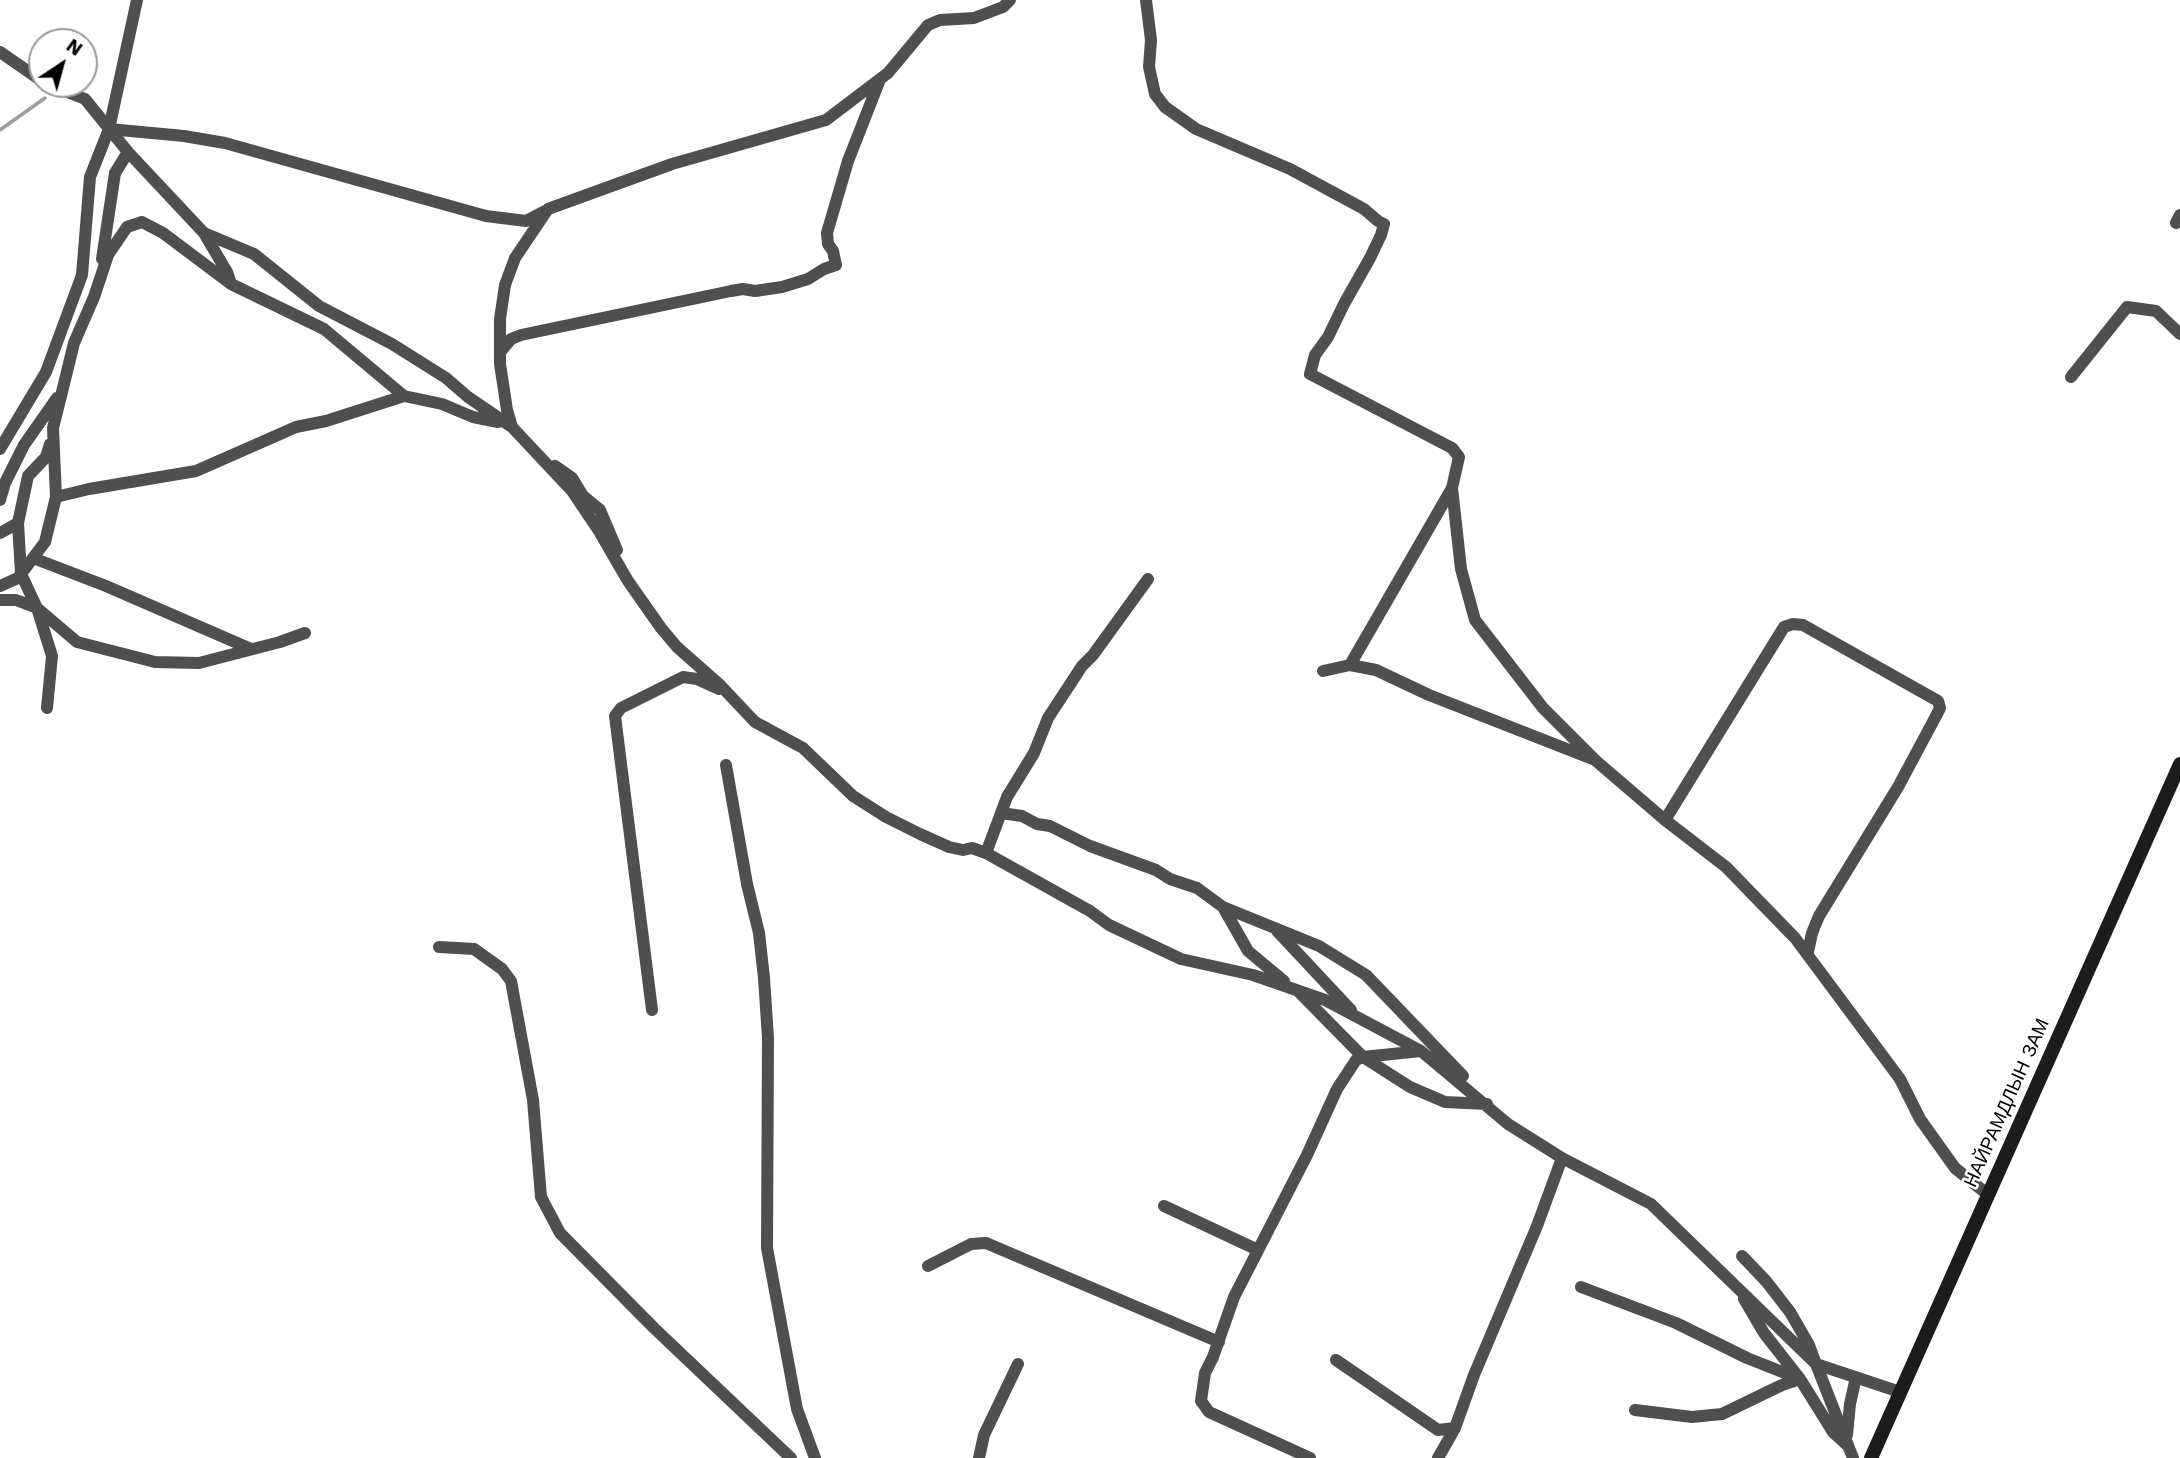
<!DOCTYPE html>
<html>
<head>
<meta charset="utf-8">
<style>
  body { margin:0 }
  #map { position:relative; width:2180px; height:1458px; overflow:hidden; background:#fff; font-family:"Work Sans",sans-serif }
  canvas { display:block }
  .north { position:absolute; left:28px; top:28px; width:70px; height:70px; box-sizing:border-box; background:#fff; border:2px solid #999; border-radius:50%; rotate:36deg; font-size:19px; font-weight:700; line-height:28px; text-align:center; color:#000 }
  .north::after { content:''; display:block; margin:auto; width:24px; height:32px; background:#000; clip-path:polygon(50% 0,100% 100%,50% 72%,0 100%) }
</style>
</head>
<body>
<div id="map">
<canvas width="2180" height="1458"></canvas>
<div class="north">N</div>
</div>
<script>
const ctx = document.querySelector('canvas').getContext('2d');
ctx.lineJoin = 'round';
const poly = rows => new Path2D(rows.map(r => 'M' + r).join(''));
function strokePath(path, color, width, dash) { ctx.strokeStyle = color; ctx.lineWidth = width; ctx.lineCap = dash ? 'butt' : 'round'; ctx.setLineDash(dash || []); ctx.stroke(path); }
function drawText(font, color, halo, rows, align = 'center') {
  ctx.font = font + ' "Work Sans",sans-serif'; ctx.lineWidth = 5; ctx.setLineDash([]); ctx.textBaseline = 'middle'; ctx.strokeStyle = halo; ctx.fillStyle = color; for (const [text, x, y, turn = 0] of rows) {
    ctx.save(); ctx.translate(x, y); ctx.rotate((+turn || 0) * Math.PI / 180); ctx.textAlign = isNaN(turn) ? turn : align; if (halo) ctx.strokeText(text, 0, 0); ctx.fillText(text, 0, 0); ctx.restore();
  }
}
const stream = poly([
  [0,130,45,98]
]);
const street = poly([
  [1010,0,1003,7,974,18,940,20,928,25,888,73,826,120,672,164,548,209,515,258,505,285,500,319,500,364,507,410,512,427,572,491,599,531,628,581,661,628,677,647,720,685,755,722,803,748,853,796,886,817,920,834,949,847,963,850,972,848,986,853,1090,911,1109,925,1181,959,1253,975,1325,1000,1421,1051,1508,1124,1562,1158,1651,1204,1816,1364,1853,1458],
  [1146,0,1151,40,1149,67,1155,94,1165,107,1196,129,1290,169,1364,209,1378,221,1384,224,1381,235,1370,258,1344,304,1328,337,1315,355,1310,374,1452,448,1459,457,1452,488,1461,569,1475,620,1543,708,1595,760],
  [0,52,42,81],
  [47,84,85,99,128,152,204,233,254,254,319,306,392,344,446,378,468,397,512,427],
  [109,129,184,136,225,143,486,216,526,221,545,211],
  [2176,223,2180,215],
  [204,233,227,272,231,284],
  [102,259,115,173,128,152],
  [500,352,511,339,521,335,731,291,743,289,755,291,782,287,808,279,824,269,836,265,833,251,828,244,827,233,848,161,879,82],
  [2071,377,2127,307,2156,311,2180,334],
  [0,449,46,372,82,275,90,177,109,129,137,0],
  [555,466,572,478,583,496,600,510,617,550],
  [56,497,89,489,196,471,296,427,326,421,404,396,442,404,473,417,498,422],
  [0,500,5,483,24,445,57,398],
  [18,523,21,574,37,608,52,656,47,708],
  [0,533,18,523,28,476,46,457,50,444],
  [33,558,106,586,251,649],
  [0,586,18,578,45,542,56,497,53,428,62,392,74,343,94,297,108,255,127,227,142,222,163,233,231,284,324,329,404,396],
  [0,600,16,600,37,608,77,642,155,662,199,663,280,642,305,633],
  [1350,665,1452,488],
  [1323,671,1350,665,1376,670,1429,695,1595,760,1665,820,1726,867,1795,938,1900,1079,1920,1119,1955,1168,1987,1194],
  [726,765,747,884,759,933,764,978,768,1038,767,1248,797,1409,815,1458],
  [1001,813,1022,816,1037,824,1050,826,1090,846,1156,870,1170,879,1197,888,1223,907,1248,951,1284,981],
  [1665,820,1784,627,1793,624,1803,625,1938,701,1940,708,1936,716,1898,787,1819,916,1812,933,1808,952],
  [986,853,1007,797,1034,753,1048,718,1082,666,1093,655,1148,579],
  [1223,907,1319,946,1366,975,1463,1076],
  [1277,931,1351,1010],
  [439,947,474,949,502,969,511,981,533,1100,541,1197,560,1233,654,1328,791,1458],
  [1299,992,1363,1057,1410,1087,1445,1102,1487,1104],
  [652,1010,615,716,621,708,683,677,697,679,719,689],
  [1164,1206,1258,1250],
  [1742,1256,1766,1281,1790,1312,1809,1345,1816,1364,1900,1392],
  [928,1266,971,1244,986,1243,1219,1342],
  [1581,1287,1676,1323,1747,1358,1800,1379],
  [1744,1299,1764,1333,1800,1379,1833,1432,1846,1444],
  [1336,1360,1438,1430,1455,1428],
  [1635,1410,1692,1417,1722,1414,1782,1385,1800,1379],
  [1847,1435,1850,1404,1856,1377],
  [979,1458,984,1435,1018,1364],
  [1310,1458,1209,1412,1201,1401,1205,1373,1213,1357,1234,1297,1307,1155,1337,1089,1356,1060,1363,1057,1421,1051],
  [1438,1458,1455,1428,1474,1375,1537,1226,1562,1158]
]);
const secondary = poly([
  [1871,1458,2180,764]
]);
const streetNames = [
  ["НАЙРАМДЛЫН ЗАМ",2007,1103,-66]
];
strokePath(stream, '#9d9d9d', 3.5);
strokePath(street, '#4f4f4f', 12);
strokePath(secondary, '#1c1c1c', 14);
drawText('19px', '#000', '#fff', streetNames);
</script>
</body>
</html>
